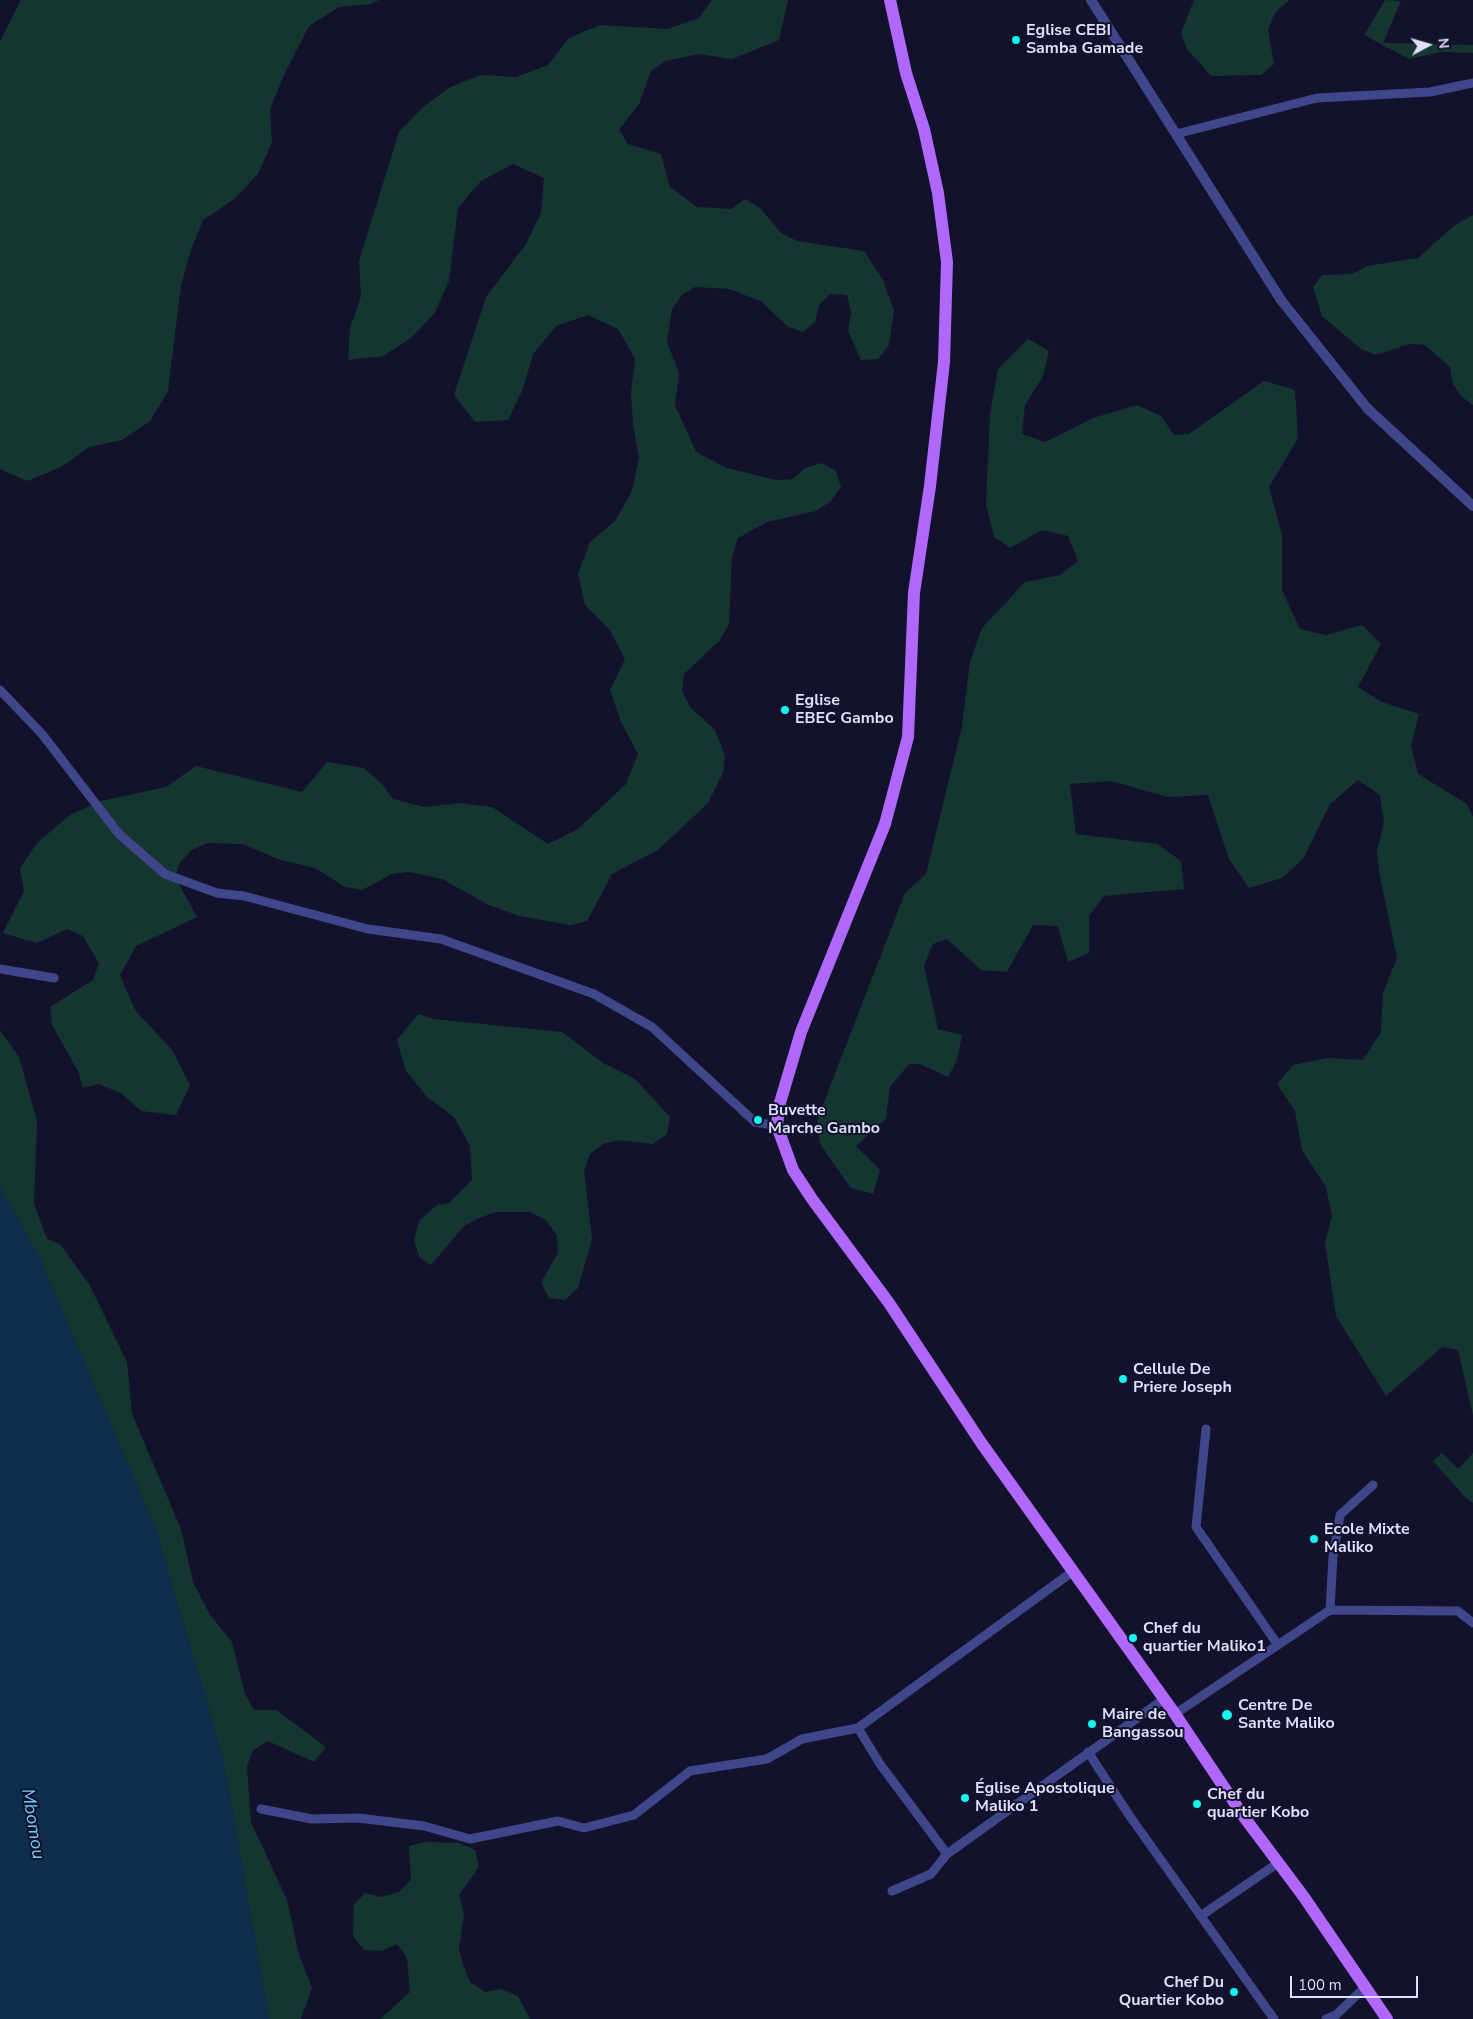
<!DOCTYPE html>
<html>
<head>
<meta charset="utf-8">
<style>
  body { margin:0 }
  #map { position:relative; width:1473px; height:2019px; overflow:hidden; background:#13122c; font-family:"Nunito Sans",sans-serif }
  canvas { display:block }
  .north { position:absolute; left:1403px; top:20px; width:50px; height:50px; -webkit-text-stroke:4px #13122c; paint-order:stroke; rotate:84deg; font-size:14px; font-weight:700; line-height:20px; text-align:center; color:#dedefe }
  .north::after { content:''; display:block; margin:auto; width:18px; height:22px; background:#dedefe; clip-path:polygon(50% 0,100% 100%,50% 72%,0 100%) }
  .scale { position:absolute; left:1290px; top:1976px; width:128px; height:22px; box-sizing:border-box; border:2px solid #dedefe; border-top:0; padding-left:6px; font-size:15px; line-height:18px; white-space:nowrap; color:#dedefe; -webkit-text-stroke:4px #13122c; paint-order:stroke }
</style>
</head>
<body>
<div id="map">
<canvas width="1473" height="2019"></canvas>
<div class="north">N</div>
<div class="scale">100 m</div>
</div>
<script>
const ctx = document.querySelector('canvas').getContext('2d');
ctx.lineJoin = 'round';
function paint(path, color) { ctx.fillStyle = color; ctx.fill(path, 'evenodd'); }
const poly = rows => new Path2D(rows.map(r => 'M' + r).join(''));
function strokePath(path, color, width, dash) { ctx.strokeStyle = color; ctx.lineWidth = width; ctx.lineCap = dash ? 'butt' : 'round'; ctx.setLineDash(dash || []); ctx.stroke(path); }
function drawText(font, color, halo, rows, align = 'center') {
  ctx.font = font + ' "Nunito Sans",sans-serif'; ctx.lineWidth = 4; ctx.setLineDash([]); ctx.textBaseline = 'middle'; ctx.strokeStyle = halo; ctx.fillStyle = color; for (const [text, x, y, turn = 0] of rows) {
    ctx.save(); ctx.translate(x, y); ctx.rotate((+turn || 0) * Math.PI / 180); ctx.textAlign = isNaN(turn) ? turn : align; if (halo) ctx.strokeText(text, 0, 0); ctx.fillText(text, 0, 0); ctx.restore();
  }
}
const green = poly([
  [21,0,379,0,371,4,339,7,309,26,284,75,270,109,272,142,258,174,233,200,203,220,190,253,181,286,168,391,150,421,122,440,89,447,61,467,27,481,0,469,0,42],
  [712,0,788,0,779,40,732,59,699,54,665,61,651,71,639,104,619,130,628,144,661,154,670,187,697,207,731,209,745,199,760,208,781,233,797,241,864,251,883,280,894,311,889,345,878,359,861,360,848,331,851,312,847,295,830,294,819,305,815,322,803,332,787,326,762,302,730,289,695,287,682,295,672,309,667,342,679,373,675,405,696,452,727,468,776,480,793,479,805,468,822,463,836,471,841,487,831,501,816,511,767,522,738,538,732,557,729,624,720,640,684,674,682,691,690,707,715,730,725,756,723,773,708,803,658,850,612,874,587,921,571,925,519,916,487,904,442,879,409,872,392,874,362,890,345,887,315,868,281,860,242,844,207,843,192,850,180,862,175,877,197,917,136,946,120,975,135,1010,172,1050,190,1085,176,1115,141,1111,122,1094,99,1084,83,1088,78,1071,52,1025,50,1007,93,980,99,963,83,936,67,929,37,943,3,933,24,891,20,868,37,843,70,815,101,801,166,787,196,766,302,792,327,762,364,768,382,784,393,799,424,807,459,803,492,807,548,844,578,829,626,784,638,754,622,724,610,690,625,659,609,629,585,605,578,574,590,542,615,521,632,491,639,458,633,425,631,393,635,359,618,329,588,315,556,326,533,354,523,389,508,420,475,422,454,395,486,297,526,244,541,213,544,178,513,164,481,181,458,208,449,281,434,314,411,338,383,356,348,360,350,328,361,296,359,261,399,132,422,108,450,87,481,75,516,77,548,65,569,38,600,25,667,29,699,18],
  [1194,0,1289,0,1275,13,1268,29,1274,64,1261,75,1211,76,1187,49,1181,33],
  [1385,0,1401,1,1383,43,1473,45,1473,53,1441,52,1409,59,1364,35],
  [1473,215,1473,405,1462,397,1453,384,1450,367,1425,345,1409,344,1376,355,1361,349,1322,316,1313,287,1322,275,1352,274,1367,266,1418,258,1455,225],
  [1028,339,1049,351,1043,376,1025,405,1022,434,1045,442,1093,418,1137,405,1161,416,1174,435,1189,434,1264,381,1295,390,1298,438,1269,487,1282,535,1282,590,1300,629,1326,635,1362,625,1381,644,1358,687,1382,702,1419,714,1411,746,1418,774,1467,804,1473,817,1473,1416,1458,1350,1442,1347,1386,1396,1336,1316,1325,1243,1332,1216,1326,1187,1302,1150,1295,1111,1277,1084,1293,1065,1327,1058,1363,1060,1381,1032,1383,993,1397,958,1380,877,1377,851,1384,822,1380,795,1358,780,1330,804,1303,859,1282,878,1249,888,1229,859,1208,795,1168,797,1111,781,1070,784,1076,834,1157,844,1181,861,1184,889,1104,896,1089,916,1089,953,1068,962,1058,926,1033,925,1007,972,981,970,947,939,933,944,924,965,938,1029,962,1035,957,1060,948,1077,920,1064,909,1064,890,1087,886,1119,856,1146,880,1170,873,1194,851,1188,820,1144,817,1120,905,893,926,874,962,726,970,662,982,628,1025,582,1060,575,1078,561,1068,536,1042,530,1010,548,994,537,986,504,990,414,998,369],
  [418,1014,434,1019,562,1032,603,1063,635,1079,670,1117,667,1134,653,1144,619,1140,603,1144,590,1154,584,1171,592,1239,578,1288,565,1300,549,1298,541,1282,558,1253,557,1236,546,1220,530,1212,496,1212,479,1218,464,1226,431,1265,420,1258,414,1241,419,1221,437,1205,449,1203,472,1180,470,1146,454,1117,427,1097,406,1071,397,1040],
  [0,1030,19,1057,37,1121,34,1204,47,1239,60,1244,89,1284,127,1362,132,1414,181,1529,193,1582,210,1615,232,1642,245,1694,254,1710,276,1710,326,1747,314,1762,268,1741,253,1750,247,1766,251,1822,287,1900,299,1955,312,1988,301,2019,269,2019,223,1758,155,1527,41,1261,0,1187],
  [1442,1453,1458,1469,1473,1453,1473,1503,1465,1497,1433,1461],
  [425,1842,459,1843,475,1850,479,1867,459,1895,464,1914,459,1949,463,1965,470,1982,485,1992,501,1989,518,1996,530,2019,380,2019,410,1992,407,1958,397,1944,381,1951,364,1950,353,1936,354,1904,365,1893,381,1897,399,1892,411,1880,409,1846]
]);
const water = poly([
  [0,1187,41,1261,155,1527,223,1758,269,2019,0,2019]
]);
const minor = poly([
  [1176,134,1317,98,1430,92,1473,83],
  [0,690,42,734,119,834,165,874,217,893,244,896,368,929,441,939,594,994,652,1027,755,1122,777,1126],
  [0,969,54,978],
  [1206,1429,1196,1527,1278,1645],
  [1330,1610,1333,1557,1340,1515,1373,1485],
  [1175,1714,1330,1610,1458,1611,1473,1623],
  [858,1728,880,1764,947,1854,1164,1699],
  [1088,1752,1129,1815,1274,2019],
  [261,1809,312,1819,358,1818,424,1826,470,1839,558,1821,584,1828,634,1815,690,1771,767,1759,802,1739,858,1728,1072,1572],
  [892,1891,931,1874,947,1854],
  [1202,1915,1278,1863],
  [1326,2019,1336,2015,1364,1988]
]);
const tertiary = poly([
  [1091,0,1281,300,1367,408,1473,506]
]);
const primary = poly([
  [890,0,906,73,924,129,938,193,947,262,944,362,930,486,914,593,908,737,885,824,801,1032,779,1106,777,1126,793,1170,812,1199,889,1303,982,1444,1175,1714,1244,1817,1304,1897,1387,2019]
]);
const markers = [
  [1016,40,5,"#0ff9f1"],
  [785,710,5,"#0ff9f1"],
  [758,1120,5,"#0ff9f1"],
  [1123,1379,5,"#0ff9f1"],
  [1314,1539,5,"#0ff9f1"],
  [1133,1638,5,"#0ff9f1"],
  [1227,1715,6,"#0ff9f1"],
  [1092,1724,5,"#0ff9f1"],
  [965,1798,5,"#0ff9f1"],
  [1197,1804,5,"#0ff9f1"],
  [1234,1992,5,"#0ff9f1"]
];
const poiNames = [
  ["Eglise CEBI",1026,31],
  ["Samba Gamade",1026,49],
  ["Eglise",795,701],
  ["EBEC Gambo",795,719],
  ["Buvette",768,1111],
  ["Marche Gambo",768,1129],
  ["Cellule De",1133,1370],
  ["Priere Joseph",1133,1388],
  ["Ecole Mixte",1324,1530],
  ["Maliko",1324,1548],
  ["Chef du",1143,1629],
  ["quartier Maliko1",1143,1647],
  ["Centre De",1238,1706],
  ["Sante Maliko",1238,1724],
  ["Maire de",1102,1715],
  ["Bangassou",1102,1733],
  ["Église Apostolique",975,1789],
  ["Maliko 1",975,1807],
  ["Chef du",1207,1795],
  ["quartier Kobo",1207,1813],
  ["Chef Du",1224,1983,"right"],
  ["Quartier Kobo",1224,2001,"right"]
];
const waterNames = [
  ["Mbomou",32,1824,81]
];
paint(green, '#153630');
paint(water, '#0f2e4e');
strokePath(minor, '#3f4689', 9);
strokePath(tertiary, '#3f4689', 10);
strokePath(primary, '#b068fb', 12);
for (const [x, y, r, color] of markers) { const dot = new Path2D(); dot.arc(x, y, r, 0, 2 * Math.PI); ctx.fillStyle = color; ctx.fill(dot); strokePath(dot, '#13122c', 2); }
drawText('bold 16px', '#dedefe', '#13122c', poiNames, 'left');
drawText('italic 18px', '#6fcdfb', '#13122c', waterNames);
</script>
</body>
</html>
